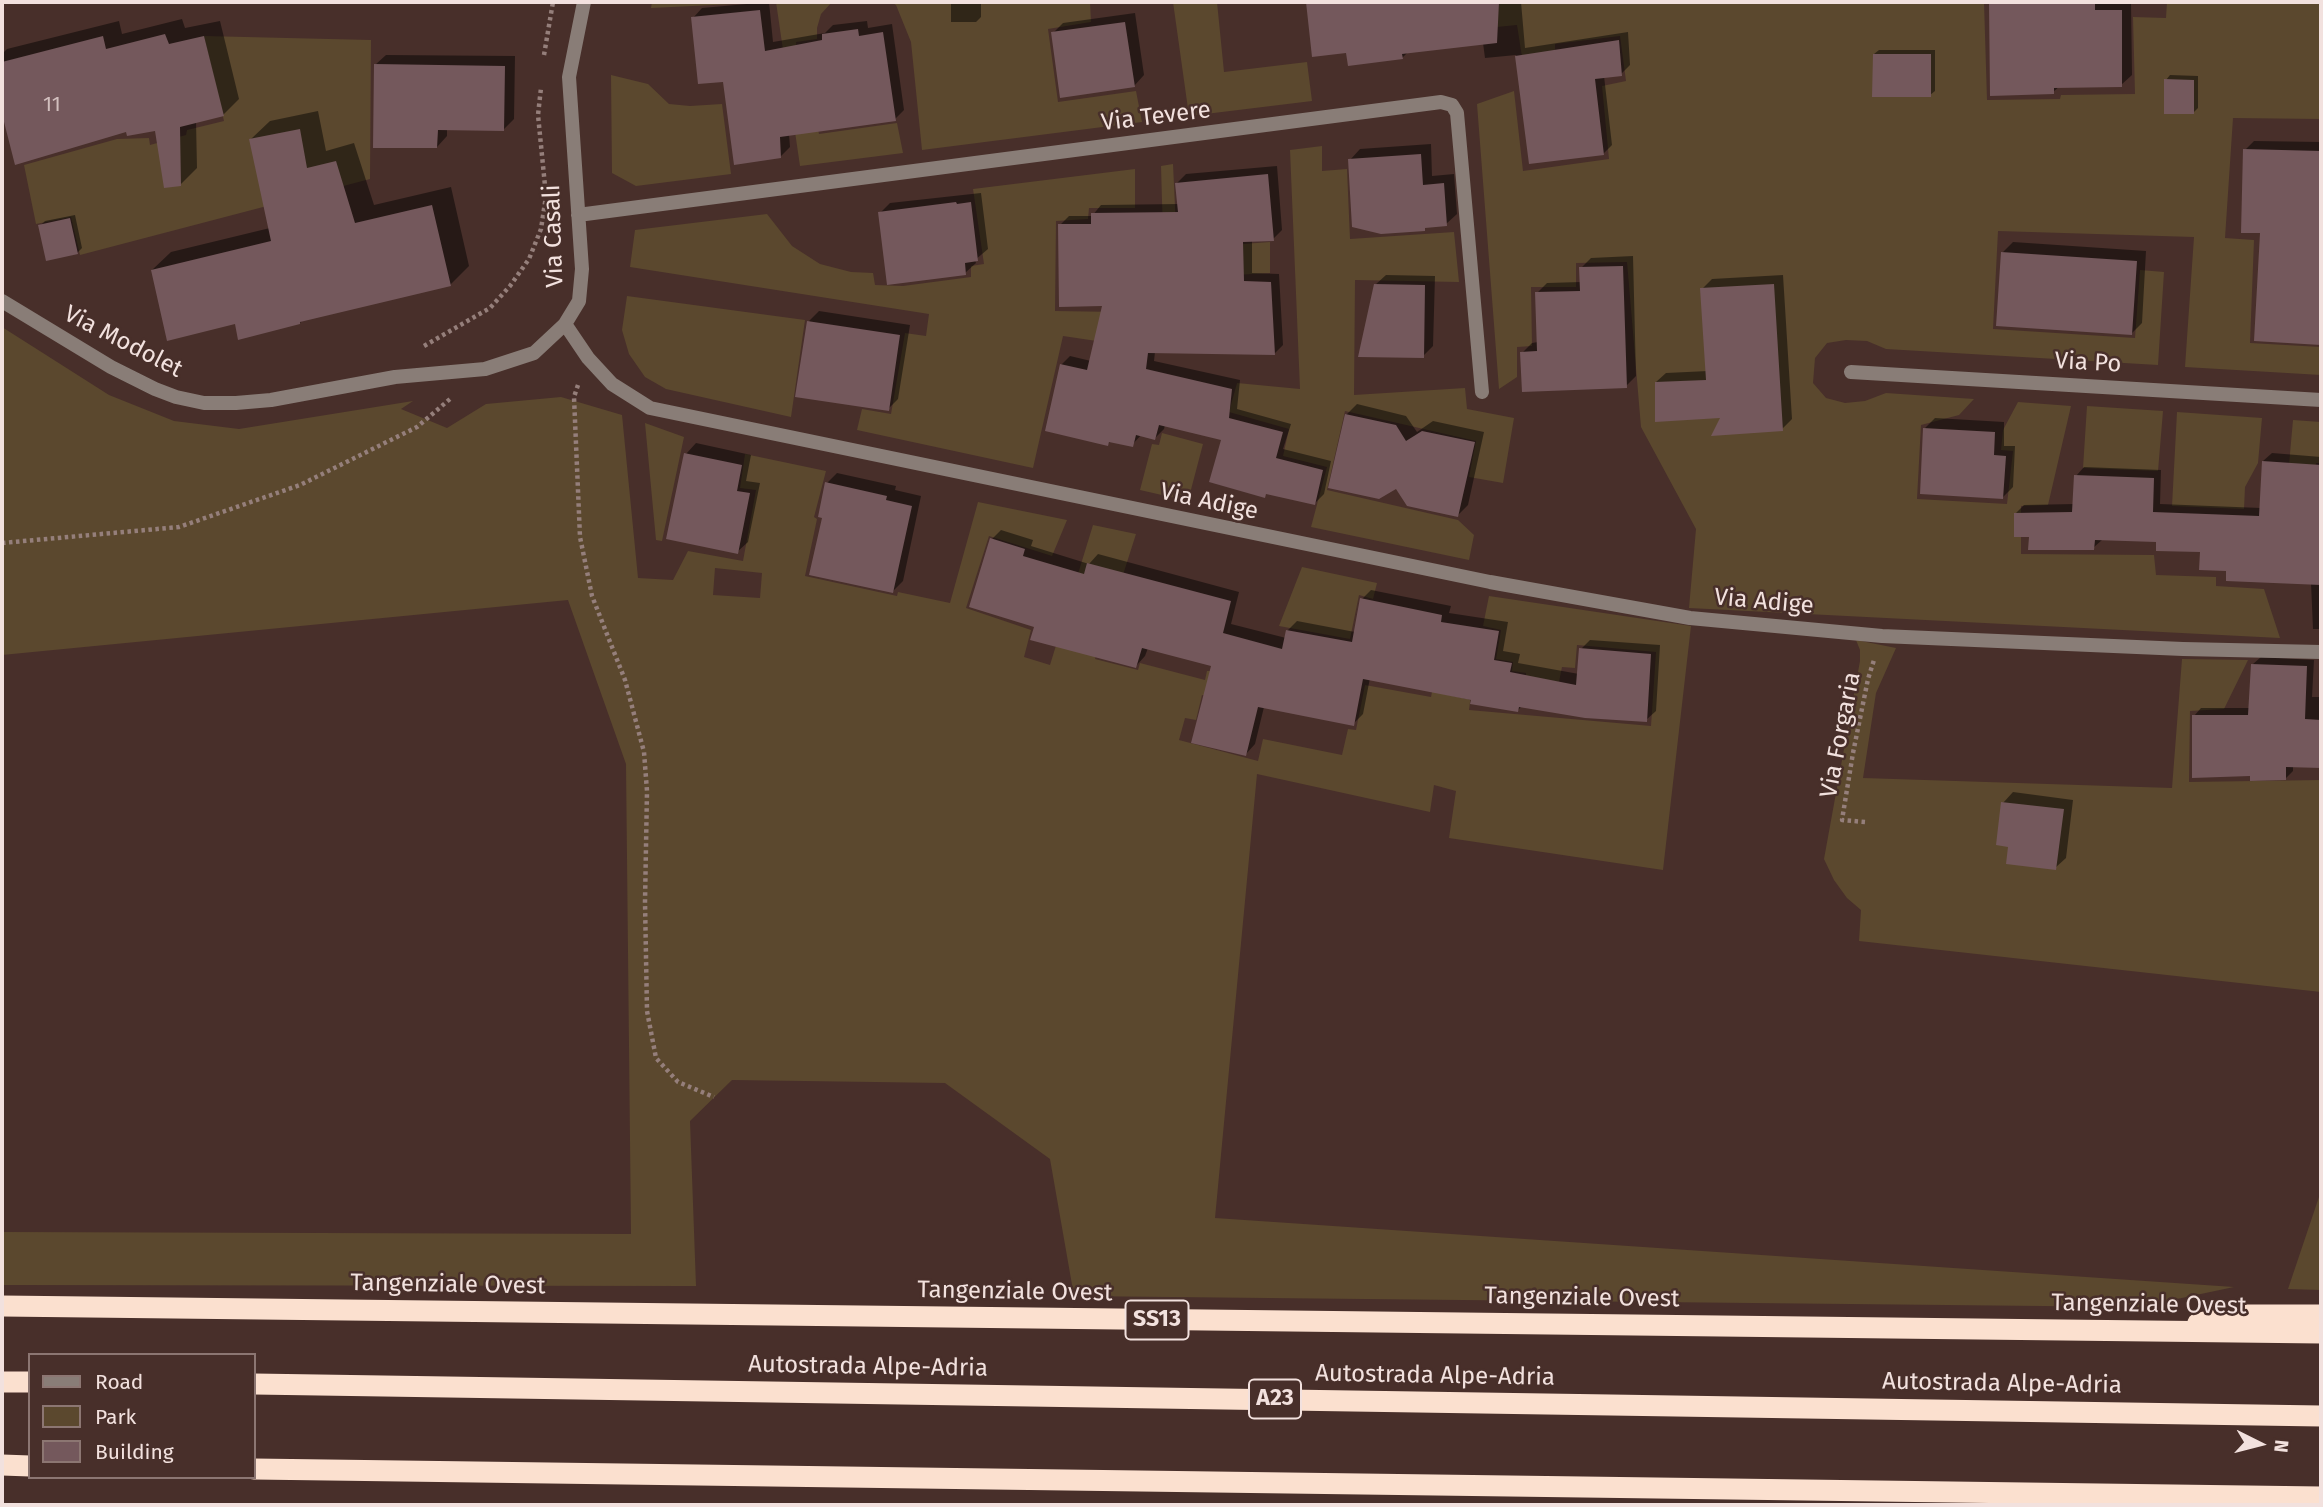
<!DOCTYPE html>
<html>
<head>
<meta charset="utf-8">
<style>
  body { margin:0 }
  #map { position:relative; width:2323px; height:1507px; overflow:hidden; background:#482f2a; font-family:"Fira Sans",sans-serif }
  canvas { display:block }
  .frame { position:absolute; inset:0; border:4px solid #f2e1de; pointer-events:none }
  .legend { position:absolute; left:28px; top:1353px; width:228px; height:126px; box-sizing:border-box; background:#482f2a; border:2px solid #8c7672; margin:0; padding:9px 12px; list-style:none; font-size:21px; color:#f2e1de }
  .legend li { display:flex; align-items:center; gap:14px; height:35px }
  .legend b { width:35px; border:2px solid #8c7672 }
  .north { position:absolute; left:2225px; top:1409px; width:70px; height:70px; -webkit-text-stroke:5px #482f2a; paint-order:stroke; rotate:96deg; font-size:19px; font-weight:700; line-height:28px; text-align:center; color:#f2e1de }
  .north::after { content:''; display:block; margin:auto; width:24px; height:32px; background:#f2e1de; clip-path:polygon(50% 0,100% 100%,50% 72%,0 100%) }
</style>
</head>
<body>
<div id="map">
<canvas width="2323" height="1507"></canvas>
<div class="frame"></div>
<ul class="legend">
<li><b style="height:9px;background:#897d77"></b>Road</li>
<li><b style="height:19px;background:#5b482e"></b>Park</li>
<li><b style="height:19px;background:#74585c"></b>Building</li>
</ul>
<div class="north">N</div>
</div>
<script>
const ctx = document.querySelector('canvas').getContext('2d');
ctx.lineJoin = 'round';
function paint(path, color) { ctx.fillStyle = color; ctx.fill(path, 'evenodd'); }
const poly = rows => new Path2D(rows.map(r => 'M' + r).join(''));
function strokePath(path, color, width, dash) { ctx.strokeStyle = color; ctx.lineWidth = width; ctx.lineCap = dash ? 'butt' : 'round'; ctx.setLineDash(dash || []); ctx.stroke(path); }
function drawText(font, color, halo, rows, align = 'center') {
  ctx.font = font + ' "Fira Sans",sans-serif'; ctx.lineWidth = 5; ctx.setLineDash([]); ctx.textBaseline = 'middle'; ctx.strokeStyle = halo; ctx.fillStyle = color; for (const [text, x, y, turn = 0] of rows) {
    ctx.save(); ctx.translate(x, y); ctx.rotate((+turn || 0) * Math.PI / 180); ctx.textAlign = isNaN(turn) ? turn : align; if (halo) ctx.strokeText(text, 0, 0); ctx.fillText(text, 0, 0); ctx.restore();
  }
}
const green = poly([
  [652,2,832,2,821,14,817,28,817,39,796,42,806,110,814,109,819,134,897,123,903,153,800,166,776,2,651,8],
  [891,2,1090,2,1091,22,1048,29,1058,102,1136,91,1142,122,922,150,911,42,896,5],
  [1173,2,1217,2,1224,72,1307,62,1312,101,1189,116],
  [1475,2,1984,2,1987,100,2060,99,2061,95,2135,94,2133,17,2166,18,2167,2,2321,2,2321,119,2233,118,2225,238,2254,240,2250,343,2321,347,2321,375,2185,367,2194,237,1998,231,1993,329,2135,338,2140,270,2164,272,2158,365,1886,349,1867,341,1846,340,1827,343,1815,358,1813,383,1826,398,1845,403,1865,401,1886,393,1974,399,1959,415,1921,425,1917,499,2007,504,2013,451,2001,450,2003,430,2018,402,2071,406,2048,505,2021,506,2021,554,2154,555,2156,575,2216,577,2216,586,2264,589,2280,638,1689,608,1696,529,1641,427,1627,262,1576,263,1576,287,1531,287,1532,346,1517,347,1517,377,1499,389,1477,104,1514,91,1523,171,1609,159,1602,86,1626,81,1620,36,1555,44,1555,57,1522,57,1517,25,1477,29],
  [204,36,371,40,370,179,80,255,71,217,36,224,24,165,117,139,149,138,150,145,186,135,187,130,224,121],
  [611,75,648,84,669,104,690,106,722,104,731,174,636,186,612,173],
  [1322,146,1322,171,1347,169,1350,239,1454,232,1459,282,1355,280,1354,395,1465,388,1467,409,1514,418,1503,483,1469,477,1476,441,1345,411,1327,490,1458,520,1474,535,1469,560,1311,527,1327,467,1283,456,1289,429,1229,412,1237,383,1300,389,1290,150],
  [1173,164,1177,249,1270,242,1270,273,1183,278,1166,340,1161,166],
  [1135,169,1135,208,1089,208,1088,219,1056,221,1055,311,1118,312,1117,344,1063,336,1033,468,857,430,862,409,891,414,905,333,926,336,929,314,630,267,635,230,767,214,792,246,820,264,851,272,873,273,875,285,903,286,971,277,971,266,984,264,973,189],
  [627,296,805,320,791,417,666,389,645,377,629,354,622,330],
  [2,327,109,395,174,421,239,429,413,401,401,409,447,428,486,404,561,397,622,415,638,578,673,580,688,551,743,561,756,490,740,488,745,454,826,471,814,517,817,519,805,576,897,596,898,592,950,603,978,502,1067,520,1052,556,989,536,966,608,1031,630,1024,657,1050,665,1093,525,1136,534,1114,603,1109,602,1095,659,1138,670,1140,663,1205,680,1207,671,1212,671,1231,702,1202,695,1196,720,1185,718,1179,740,1258,761,1263,739,1342,755,1348,729,1356,730,1365,685,1431,697,1442,641,1477,647,1469,710,1651,726,1656,652,1577,645,1575,668,1562,667,1559,682,1526,677,1526,673,1512,671,1513,662,1496,659,1501,630,1483,626,1489,596,1691,626,1663,870,1449,838,1456,791,1434,785,1430,812,1257,774,1215,1218,2234,1287,2139,1307,1074,1296,1050,1159,945,1083,732,1080,690,1121,696,1286,2,1285,2,1232,631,1234,626,764,568,600,2,655],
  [715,568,762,573,760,598,713,595],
  [2087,406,2163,411,2158,471,2083,468],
  [2177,412,2262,418,2258,463,2245,487,2244,509,2172,506],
  [2293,420,2321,422,2321,463,2316,463,2312,504,2287,487],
  [645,423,684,437,662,541,656,540],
  [1162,433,1203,444,1188,501,1140,490,1152,444,1159,445],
  [1302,567,1377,583,1373,599,1359,595,1350,639,1279,626],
  [1856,640,1896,648,1876,693,1863,778,2172,788,2182,659,2248,660,2224,709,2190,711,2189,782,2321,780,2321,992,1859,941,1861,910,1847,898,1834,880,1824,859,1860,661,1860,650],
  [2321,1191,2321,1290,2288,1289]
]);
const shadow = poly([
  [769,2,773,42,825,33,833,25,867,21,868,28,892,24,904,110,895,119,789,134,790,147,780,157,724,80,693,18,702,8],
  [951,2,981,2,981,17,976,22,951,22],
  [1308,2,1521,2,1525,48,1628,32,1630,65,1621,74,1604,76,1612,145,1603,154,1530,162,1516,55,1485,58,1483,43,1408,52,1402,58,1348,51,1313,55],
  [1992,2,2131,2,2132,75,2121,85,2060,86,2053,92,1991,3],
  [1135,13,1144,75,1134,86,1053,33,1063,23],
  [182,19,185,28,220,21,239,99,223,115,196,121,197,168,181,184,156,129,128,130,16,163,2,108,2,54,7,49,119,21,122,34],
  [1879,50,1935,50,1935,91,1930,95,1874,54],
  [386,55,515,56,514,119,504,129,447,129,447,136,437,147,375,65],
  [2170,75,2198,76,2198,108,2194,112,2166,80],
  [318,111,326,151,354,143,374,205,451,187,469,266,450,285,303,319,300,323,236,322,152,270,171,252,270,228,251,139,270,121],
  [2254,141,2321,142,2321,343,2256,339,2262,232,2245,150],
  [1431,144,1432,176,1454,174,1457,214,1446,224,1428,226,1424,229,1350,160,1360,149],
  [1277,166,1282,230,1273,239,1252,240,1252,273,1279,274,1283,345,1274,354,1155,352,1154,361,1240,380,1237,409,1291,424,1283,449,1331,461,1324,494,1315,503,1268,492,1264,496,1223,439,1165,425,1164,429,1155,438,1142,434,1132,445,1111,440,1108,444,1061,365,1070,356,1091,361,1104,305,1060,225,1069,216,1092,216,1101,205,1179,204,1177,183,1186,174],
  [981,193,988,249,975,260,976,263,965,273,880,213,890,203],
  [75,215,82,248,77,253,40,226,45,221],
  [2013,242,2146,251,2142,323,2132,333,2002,253],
  [1633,256,1636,376,1626,386,1522,353,1532,343,1538,342,1537,293,1547,283,1581,282,1581,268,1591,258],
  [1386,275,1435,276,1433,346,1423,356,1375,285],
  [1783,275,1792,419,1782,429,1723,416,1656,382,1666,373,1708,371,1702,289,1712,279],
  [819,311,910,325,898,399,888,409,809,321],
  [1357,404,1406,416,1417,432,1433,421,1484,432,1468,505,1458,515,1346,415],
  [1935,418,2004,422,2004,446,2015,446,2013,487,2003,497,1925,428],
  [696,443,751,455,746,481,760,483,748,542,737,552,686,454],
  [2272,453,2321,457,2321,629,2313,629,2311,583,2228,570,2202,550,2158,540,2102,540,2093,548,2031,536,2016,513,2024,505,2075,504,2076,476,2084,467,2161,470,2160,504,2261,508,2263,461],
  [837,473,896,486,895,490,921,496,903,581,892,592,824,516,827,483],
  [1001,530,1033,540,1031,546,1089,564,1098,554,1239,592,1231,624,1286,638,1287,631,1297,621,1355,632,1362,599,1371,590,1451,606,1449,613,1508,622,1503,651,1520,654,1518,663,1579,674,1581,649,1590,640,1660,645,1656,711,1646,720,1522,706,1518,710,1370,678,1363,714,1353,724,1264,707,1255,744,1246,754,1213,665,1148,648,1145,656,1136,666,1037,626,992,539],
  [2261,657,2314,660,2312,697,2321,697,2321,766,2293,766,2293,771,2286,778,2251,774,2194,716,2201,708,2250,708,2253,664],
  [2013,792,2073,800,2066,858,2055,868,2010,845,2003,803]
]);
const building = poly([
  [1306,2,1499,2,1497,43,1402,54,1403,59,1348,66,1346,53,1312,57],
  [1989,2,2095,3,2095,10,2122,10,2122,87,2054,88,2054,94,1990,96],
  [760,10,765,51,822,40,822,34,858,29,859,36,883,32,896,121,780,137,781,158,734,165,723,82,698,84,691,17],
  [1125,22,1135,87,1060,98,1051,32],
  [165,34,169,44,204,36,224,116,180,127,181,186,164,188,155,131,127,136,126,132,15,165,2,114,2,62,103,36,106,49],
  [1619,40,1622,76,1595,79,1604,155,1529,164,1515,56],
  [1873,54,1931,54,1931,97,1872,97],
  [374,64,505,66,504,131,438,130,437,148,373,148],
  [2164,79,2194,80,2194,114,2164,114],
  [300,129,307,168,336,161,355,223,432,205,451,286,300,322,300,324,238,340,235,324,167,341,151,270,271,241,249,139],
  [2243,149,2321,151,2321,345,2254,341,2260,233,2241,233],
  [1421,154,1423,185,1444,183,1447,226,1425,228,1425,231,1381,234,1352,227,1348,159],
  [1268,174,1274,241,1243,242,1244,281,1271,282,1275,355,1148,353,1146,369,1232,389,1229,418,1283,432,1276,458,1323,470,1315,505,1266,494,1265,498,1209,482,1221,440,1159,425,1155,440,1136,435,1133,447,1109,442,1108,446,1045,431,1060,364,1087,370,1102,306,1059,307,1058,224,1091,224,1091,213,1178,212,1175,183],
  [956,202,957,204,971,202,978,261,965,263,966,275,887,285,878,212],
  [70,218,78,254,46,261,38,225],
  [2001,252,2137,261,2132,335,1996,326],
  [1623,266,1627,388,1522,392,1520,352,1537,351,1535,292,1580,291,1579,267],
  [1374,284,1425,285,1424,358,1358,357],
  [1774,284,1783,431,1711,436,1720,418,1655,422,1655,382,1706,380,1700,288],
  [807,321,900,335,889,411,795,397],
  [1345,414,1396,425,1406,441,1422,431,1475,442,1458,517,1407,506,1396,489,1379,499,1328,488],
  [1923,428,1995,432,1994,455,2006,456,2003,499,1920,494],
  [684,453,742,465,737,491,750,493,738,554,666,539],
  [2262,461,2321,465,2321,585,2226,581,2226,571,2199,570,2200,552,2156,551,2156,542,2095,540,2094,550,2028,550,2029,537,2014,537,2014,513,2072,512,2074,475,2154,478,2153,512,2259,516],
  [825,482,887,496,886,500,912,506,893,593,809,575,822,518,818,517],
  [990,538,1025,549,1023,556,1084,574,1087,563,1231,601,1223,633,1282,649,1286,630,1352,642,1360,598,1442,615,1441,622,1499,631,1494,660,1512,663,1510,672,1576,685,1579,648,1651,654,1647,722,1585,718,1519,707,1518,712,1470,704,1471,700,1363,679,1354,726,1258,707,1246,756,1191,743,1211,666,1142,648,1136,668,1030,640,1034,627,969,607],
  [2251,664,2307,666,2305,719,2321,720,2321,768,2286,767,2286,780,2250,781,2250,776,2192,778,2192,715,2248,715],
  [2001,802,2064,809,2056,870,2006,864,2008,847,1996,845]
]);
const path = poly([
  [544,55,553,2],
  [424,346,490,308,510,286,529,259,541,229,546,196,538,115,541,88],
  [578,385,574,397,580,537,592,596,625,680,644,752,647,791,645,902,647,1011,656,1058,678,1082,714,1097],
  [2,543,179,527,300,485,417,427,450,399],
  [1865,822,1842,820,1853,753,1868,679,1874,660]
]);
const street = poly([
  [578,215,1441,102,1452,105,1457,113,1482,392],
  [2,301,111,367,155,389,176,397,204,403,236,403,271,400,395,377,485,369,534,353,565,324,579,301,582,269,569,77,584,2],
  [565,324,588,358,612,384,650,408,1490,582,1690,618,1882,636,2183,649,2321,652],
  [1851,372,2321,400]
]);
const highway = poly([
  [2,1306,2321,1333],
  [2198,1323,2247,1315,2321,1315],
  [2,1382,30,1382],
  [254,1384,2321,1416],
  [2,1465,30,1466],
  [254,1469,2321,1497]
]);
const numberNames = [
  ["11",52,105]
];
const shields = [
  [1157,1320,63],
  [1275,1399,52]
];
const shieldNames = [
  ["SS13",1157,1320],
  ["A23",1275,1399]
];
const streetNames = [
  ["Via Tevere",1156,117,-7],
  ["Via Casali",554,236,-92],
  ["Via Modolet",123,342,27],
  ["Via Po",2088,363,3],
  ["Via Adige",1209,502,12],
  ["Via Adige",1764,602,5],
  ["Via Forgaria",1841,735,-79],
  ["Tangenziale Ovest",448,1285,1],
  ["Tangenziale Ovest",1015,1292,1],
  ["Tangenziale Ovest",1582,1298,1],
  ["Tangenziale Ovest",2149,1305,1],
  ["Autostrada Alpe-Adria",868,1367,1],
  ["Autostrada Alpe-Adria",1435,1376,1],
  ["Autostrada Alpe-Adria",2002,1384,1]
];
paint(green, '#5b482e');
paint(shadow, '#0007');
paint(building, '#74585c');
strokePath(path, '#957f7b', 4.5, [3.5, 3.5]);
strokePath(street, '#897d77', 14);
strokePath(highway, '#fbe0cf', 21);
drawText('21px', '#d2bfbe', null, numberNames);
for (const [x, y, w] of shields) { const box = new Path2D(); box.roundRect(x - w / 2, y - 19.5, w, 39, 5); ctx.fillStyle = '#482f2a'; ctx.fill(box); strokePath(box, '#f2e1de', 2); }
drawText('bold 23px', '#f2e1de', null, shieldNames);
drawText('24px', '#f2e1de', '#482f2a', streetNames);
</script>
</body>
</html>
